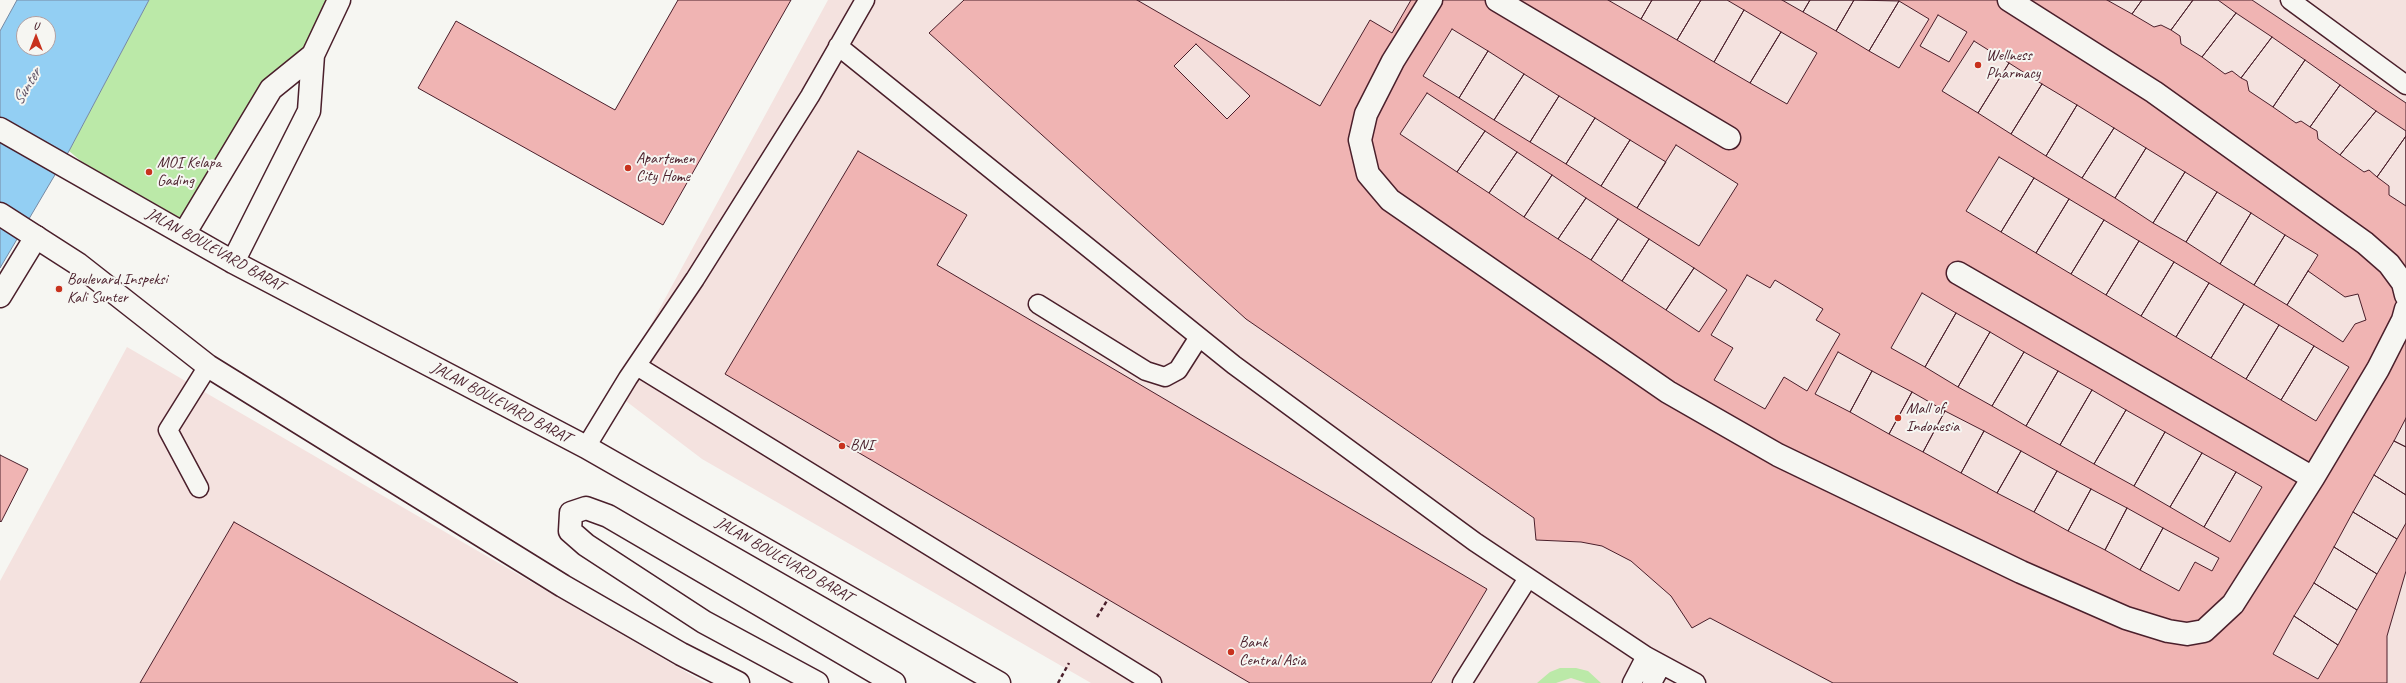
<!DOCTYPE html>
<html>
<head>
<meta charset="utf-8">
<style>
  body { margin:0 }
  #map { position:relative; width:2406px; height:683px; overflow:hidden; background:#f6f6f2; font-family:Caveat,sans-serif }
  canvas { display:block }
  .north { position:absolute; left:16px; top:16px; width:40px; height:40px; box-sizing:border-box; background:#f6f6f2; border:1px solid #b1a0a2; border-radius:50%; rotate:0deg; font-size:11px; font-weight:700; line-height:16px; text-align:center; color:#4a1f2b }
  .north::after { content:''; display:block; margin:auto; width:14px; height:18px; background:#c8321e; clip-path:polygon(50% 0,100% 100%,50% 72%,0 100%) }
</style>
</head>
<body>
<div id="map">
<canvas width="2406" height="683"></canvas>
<div class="north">U</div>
</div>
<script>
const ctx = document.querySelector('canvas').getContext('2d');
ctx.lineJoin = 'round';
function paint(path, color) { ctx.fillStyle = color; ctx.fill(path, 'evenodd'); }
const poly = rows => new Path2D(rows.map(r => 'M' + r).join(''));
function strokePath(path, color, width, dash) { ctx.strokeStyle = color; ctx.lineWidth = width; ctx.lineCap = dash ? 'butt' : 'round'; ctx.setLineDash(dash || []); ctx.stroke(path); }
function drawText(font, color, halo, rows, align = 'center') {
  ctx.font = font + ' Caveat,sans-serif'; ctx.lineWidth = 4; ctx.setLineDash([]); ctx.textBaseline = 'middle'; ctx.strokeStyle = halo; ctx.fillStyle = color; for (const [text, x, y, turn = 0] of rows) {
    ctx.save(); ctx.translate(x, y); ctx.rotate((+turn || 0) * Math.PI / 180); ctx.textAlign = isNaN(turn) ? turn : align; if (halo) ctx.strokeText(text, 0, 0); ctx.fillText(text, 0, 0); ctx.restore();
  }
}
const built = poly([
  [828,0,2406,0,2406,683,1091,683,702,459,614,392],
  [127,347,705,683,0,683,0,581]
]);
const green = poly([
  [149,0,338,0,313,55,270,89,184,234,132,204,69,151],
  [1560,668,1576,668,1588,671,1601,683,1586,683,1571,678,1556,683,1537,683,1550,672]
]);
const water = poly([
  [17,0,149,0,69,151,0,268,0,31,17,0],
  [24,24,48,24,48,48,24,48,24,24]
]);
const building = poly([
  [678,0,791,0,663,225,418,88,456,21,615,110,678,0],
  [964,0,2252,0,2406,103,2406,571,2387,636,2387,683,1833,683,1710,618,1692,628,1671,596,1631,561,1602,546,1581,542,1536,540,1534,518,1246,319,929,33,964,0],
  [1137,0,1411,0,1392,33,1370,20,1320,106,1137,0],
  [1608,0,1652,0,1641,19,1608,0],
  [1652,0,1701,0,1677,40,1641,19,1652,0],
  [1701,0,1727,0,1744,10,1714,62,1677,40,1701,0],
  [1782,0,1810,0,1803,12,1782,0],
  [1810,0,1854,0,1836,31,1803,12,1810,0],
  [1854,0,1899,1,1869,51,1836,31,1854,0],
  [2107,0,2142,0,2132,14,2107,0],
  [2142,0,2193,0,2171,30,2161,25,2154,27,2132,14,2142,0],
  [2193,0,2218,0,2236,13,2202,57,2181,44,2180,36,2171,30,2193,0],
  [1899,1,1929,19,1899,68,1869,51,1899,1],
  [1744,10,1781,32,1750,83,1714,62,1744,10],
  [2236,13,2272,37,2241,78,2232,71,2225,74,2202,57,2236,13],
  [1938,15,1967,32,1949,62,1920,46,1938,15],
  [1452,29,1488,51,1459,98,1423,76,1452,29],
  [1781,32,1817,53,1787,104,1750,83,1781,32],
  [2272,37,2305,60,2273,107,2249,91,2247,81,2241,78,2272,37],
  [1974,41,2009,63,1978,113,1942,91,1974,41],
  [1196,44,1250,96,1227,119,1174,66,1196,44],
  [1488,51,1524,74,1494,120,1459,98,1488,51],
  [2305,60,2340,85,2310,127,2301,121,2296,123,2273,107,2305,60],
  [2009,63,2042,84,2011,134,1978,113,2009,63],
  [1524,74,1559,96,1530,142,1494,120,1524,74],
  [2042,84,2077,105,2046,156,2011,134,2042,84],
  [2340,85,2376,111,2340,155,2318,139,2317,131,2310,127,2340,85],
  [1427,93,1485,131,1457,172,1400,134,1427,93],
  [1559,96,1595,118,1566,164,1530,142,1559,96],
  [2077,105,2114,128,2082,178,2046,156,2077,105],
  [2376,111,2406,131,2406,136,2377,177,2369,170,2364,172,2340,155,2376,111],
  [1595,118,1630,140,1601,186,1566,164,1595,118],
  [2114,128,2146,148,2115,198,2082,178,2114,128],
  [1485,131,1517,152,1489,193,1457,172,1485,131],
  [2406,136,2406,206,2389,195,2389,186,2377,177,2406,136],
  [1630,140,1666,162,1637,208,1601,186,1630,140],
  [1676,145,1738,184,1699,246,1637,208,1676,145],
  [2146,148,2185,172,2153,223,2115,198,2146,148],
  [858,151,967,215,937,265,1487,589,1431,683,1250,683,725,374,858,151],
  [1517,152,1552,175,1524,217,1489,193,1517,152],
  [1999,157,2034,178,2001,232,1966,211,1999,157],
  [2185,172,2217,192,2186,242,2153,223,2185,172],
  [1552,175,1586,198,1558,239,1524,217,1552,175],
  [2034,178,2069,199,2036,253,2001,232,2034,178],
  [2217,192,2251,213,2220,264,2186,242,2217,192],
  [1586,198,1618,219,1591,260,1558,239,1586,198],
  [2069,199,2104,220,2071,274,2036,253,2069,199],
  [2251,213,2285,235,2254,285,2220,264,2251,213],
  [1618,219,1649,239,1622,281,1591,260,1618,219],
  [2104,220,2139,241,2106,295,2071,274,2104,220],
  [2285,235,2318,255,2287,305,2254,285,2285,235],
  [1649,239,1694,268,1666,310,1622,281,1649,239],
  [2139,241,2174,262,2141,316,2106,295,2139,241],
  [2174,262,2209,283,2176,337,2141,316,2174,262],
  [1694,268,1727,290,1699,332,1666,310,1694,268],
  [2308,271,2345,297,2358,294,2366,320,2355,324,2343,342,2287,305,2308,271],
  [1747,275,1770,288,1775,280,1823,309,1816,320,1840,334,1807,391,1784,377,1765,409,1714,380,1733,348,1711,335,1747,275],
  [2209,283,2244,304,2211,358,2176,337,2209,283],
  [1922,293,1956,313,1925,367,1891,348,1922,293],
  [2244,304,2279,325,2246,379,2211,358,2244,304],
  [1956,313,1990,332,1958,387,1925,367,1956,313],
  [2279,325,2314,346,2281,400,2246,379,2279,325],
  [1990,332,2024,352,1992,406,1958,387,1990,332],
  [2314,346,2349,367,2316,421,2281,400,2314,346],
  [1838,352,1872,371,1850,412,1815,394,1838,352],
  [2024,352,2058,371,2026,426,1992,406,2024,352],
  [1872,371,1912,392,1889,434,1850,412,1872,371],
  [2058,371,2092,390,2060,445,2026,426,2058,371],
  [2092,390,2126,410,2094,464,2060,445,2092,390],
  [1912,392,1945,411,1923,452,1889,434,1912,392],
  [2126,410,2165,432,2134,486,2094,464,2126,410],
  [1945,411,1984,431,1961,473,1923,452,1945,411],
  [2406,418,2406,447,2394,441,2406,418],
  [1984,431,2021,451,1997,493,1961,473,1984,431],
  [2165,432,2202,453,2170,507,2134,486,2165,432],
  [2394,441,2406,447,2406,495,2374,475,2394,441],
  [2021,451,2057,471,2034,512,1997,493,2021,451],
  [2202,453,2236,472,2204,527,2170,507,2202,453],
  [0,455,28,469,1,522,0,521,0,455],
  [2057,471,2091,489,2068,531,2034,512,2057,471],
  [2236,472,2262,487,2230,542,2204,527,2236,472],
  [2374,475,2406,495,2406,523,2397,539,2353,512,2374,475],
  [2091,489,2127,508,2105,550,2068,531,2091,489],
  [2127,508,2163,528,2140,570,2105,550,2127,508],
  [2353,512,2397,539,2377,574,2334,547,2353,512],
  [234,522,518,683,140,683,234,522],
  [2163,528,2219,558,2212,571,2195,562,2179,591,2140,570,2163,528],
  [2334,547,2377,574,2357,610,2314,583,2334,547],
  [2314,583,2357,610,2338,645,2294,616,2314,583],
  [2294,616,2338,645,2318,679,2273,654,2294,616]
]);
const path = poly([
  [1097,617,1108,599],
  [1058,683,1069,663]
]);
const lane = poly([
  [2290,0,2406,85],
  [838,46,1234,365,1475,542,1646,656,1696,683],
  [1038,304,1146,371,1165,377,1178,370,1199,337],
  [637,366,1152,683],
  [586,447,628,378,695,279,810,96,865,0],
  [199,488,168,430,208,366],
  [1462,683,1528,578],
  [1632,683,1646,656],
  [1652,683,1661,666]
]);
const street = poly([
  [1431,0,1393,61,1366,114,1360,140,1368,174,1390,200,1668,392,1778,455,2021,572,2126,618,2168,631,2187,634,2204,631,2233,604,2313,478,2378,369,2403,320,2406,309],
  [1497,0,1729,138],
  [2009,0,2154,92,2365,243,2389,264,2403,283,2406,295],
  [1958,273,2313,478],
  [0,296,36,237]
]);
const secondary = poly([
  [0,129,233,262,586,447,999,683],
  [0,214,78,264,208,366,563,586,681,654,738,683],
  [184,234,271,89,313,55],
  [233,262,309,111,313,55,339,0],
  [817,683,704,622,586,545,570,531,571,513,586,508,608,516,894,683]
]);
const markers = [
  [1978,65,4,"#c8321e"],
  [628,168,4,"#c8321e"],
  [149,172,4,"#c8321e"],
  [59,289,4,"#c8321e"],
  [1898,418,4,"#c8321e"],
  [842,446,4,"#c8321e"],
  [1231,652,4,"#c8321e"]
];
const poiNames = [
  ["Wellness",1986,56],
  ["Pharmacy",1986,74],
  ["Apartemen",636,159],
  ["City Home",636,177],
  ["MOI Kelapa",157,163],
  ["Gading",157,181],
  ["Boulevard Inspeksi",67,280],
  ["Kali Sunter",67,298],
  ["Mall of",1906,409],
  ["Indonesia",1906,427],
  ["BNI",850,446],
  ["Bank",1239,643],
  ["Central Asia",1239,661]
];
const streetNames = [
  ["JALAN BOULEVARD BARAT",215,250,29],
  ["JALAN BOULEVARD BARAT",501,403,28],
  ["JALAN BOULEVARD BARAT",784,560,30]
];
const waterNames = [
  ["Sunter",27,87,-59]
];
paint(built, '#f4e2df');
paint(green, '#bbe9a8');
paint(water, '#93cff3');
strokePath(water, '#7689a3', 1);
paint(building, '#f0b4b3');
strokePath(building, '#4a1f2b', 1);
strokePath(lane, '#4a1f2b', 21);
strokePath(street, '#4a1f2b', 25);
strokePath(secondary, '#4a1f2b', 25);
strokePath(path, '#4a1f2b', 2.5, [4, 3]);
strokePath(lane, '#f6f6f2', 18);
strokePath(street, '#f6f6f2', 22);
strokePath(secondary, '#f6f6f2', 22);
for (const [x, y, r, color] of markers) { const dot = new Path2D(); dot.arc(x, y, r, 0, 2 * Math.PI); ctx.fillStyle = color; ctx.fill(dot); strokePath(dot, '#f6f6f2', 1.5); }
drawText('16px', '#4a1f2b', '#f6f6f2', poiNames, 'left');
drawText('16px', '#4a1f2b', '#f6f6f2', streetNames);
drawText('italic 17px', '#605467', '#f6f6f2', waterNames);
</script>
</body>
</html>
